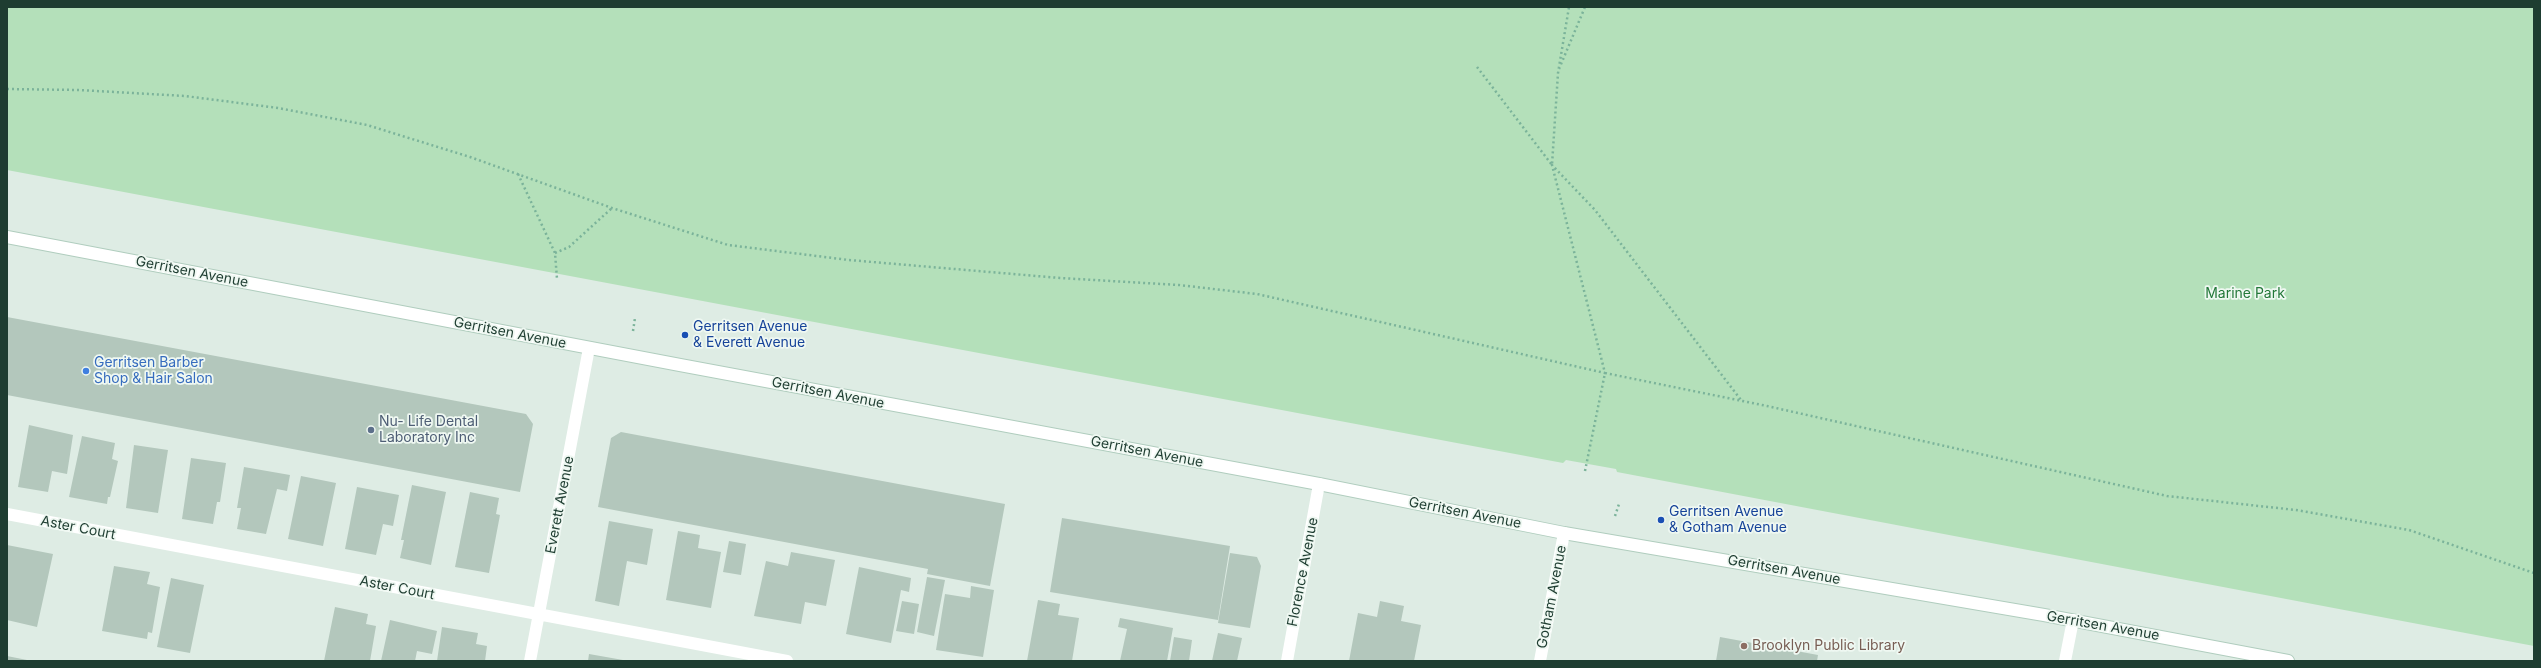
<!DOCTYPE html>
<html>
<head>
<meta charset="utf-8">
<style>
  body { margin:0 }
  #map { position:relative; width:2541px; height:668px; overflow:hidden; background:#deece4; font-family:Inter,sans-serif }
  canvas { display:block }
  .frame { position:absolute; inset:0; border:8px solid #1e3d31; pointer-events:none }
</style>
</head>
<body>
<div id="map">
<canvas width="2541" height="668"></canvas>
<div class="frame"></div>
</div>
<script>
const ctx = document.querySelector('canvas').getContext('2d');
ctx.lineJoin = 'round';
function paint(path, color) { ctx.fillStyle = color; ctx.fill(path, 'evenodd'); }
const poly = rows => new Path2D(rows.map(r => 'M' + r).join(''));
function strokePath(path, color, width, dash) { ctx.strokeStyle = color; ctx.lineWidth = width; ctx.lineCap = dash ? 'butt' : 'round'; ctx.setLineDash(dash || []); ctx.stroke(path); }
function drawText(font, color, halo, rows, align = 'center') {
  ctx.font = font + ' Inter,sans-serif'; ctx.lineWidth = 3.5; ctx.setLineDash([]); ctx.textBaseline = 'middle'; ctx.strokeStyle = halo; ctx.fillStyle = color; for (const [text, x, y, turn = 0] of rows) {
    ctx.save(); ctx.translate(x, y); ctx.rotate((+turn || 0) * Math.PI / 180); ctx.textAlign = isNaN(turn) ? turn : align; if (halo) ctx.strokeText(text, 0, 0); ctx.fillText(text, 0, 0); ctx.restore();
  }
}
const green = poly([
  [7,7,2534,7,2534,646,1617,472,1616,469,1566,460,1563,463,7,170]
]);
const building = poly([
  [7,317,526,414,533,424,520,492,7,395],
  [29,425,73,435,67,474,52,471,48,492,18,487],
  [621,432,1005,504,990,586,927,574,928,569,598,507,611,438],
  [82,436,115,443,112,459,118,461,110,497,108,497,107,504,69,497],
  [134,445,168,450,158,513,126,508],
  [191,458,226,463,220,502,217,502,213,524,182,519],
  [244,467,290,475,287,491,277,489,266,534,237,529,241,508,237,508],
  [301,476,336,483,323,546,288,539],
  [412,485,446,492,431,565,400,558,404,540,401,540],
  [357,487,399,495,393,526,383,524,376,555,345,549],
  [470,492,499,498,496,514,500,515,489,573,455,567],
  [1062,518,1230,546,1218,620,1050,592],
  [609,521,653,529,647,565,627,561,619,606,595,601],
  [678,531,700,535,698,548,721,552,711,608,666,600],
  [729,541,746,544,741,575,723,572],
  [7,545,53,554,37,627,7,620],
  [791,552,835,560,826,606,805,602,801,624,754,616,766,561,788,566],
  [1230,553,1257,557,1261,566,1250,628,1218,623],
  [114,566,150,572,147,584,160,587,152,633,148,632,147,639,102,631],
  [859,567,911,578,909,592,901,590,891,643,846,634],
  [927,577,945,580,934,636,917,632],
  [171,578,204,585,190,653,157,647],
  [971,586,994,590,983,657,936,650,945,594,970,598],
  [1038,600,1060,604,1058,615,1079,618,1072,661,1027,661],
  [902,601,919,604,914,634,896,631],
  [1380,601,1404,606,1401,621,1421,625,1414,661,1349,661,1358,613,1377,617],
  [335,607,368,614,366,624,376,626,370,661,324,661],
  [1120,618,1173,628,1167,661,1120,661,1127,629,1118,627],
  [390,620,437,631,432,654,417,651,415,661,381,661],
  [442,627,478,633,476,644,487,646,485,661,437,661],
  [1218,633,1242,638,1237,661,1212,661],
  [1174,637,1192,640,1189,661,1170,661],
  [1720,637,1818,655,1817,661,1716,661],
  [589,654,623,660,623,661,588,661],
  [7,656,27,660,27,661,7,661]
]);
const path = poly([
  [1477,67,1552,165,1558,73,1569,7],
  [1559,69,1585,7],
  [7,89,79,90,185,96,278,108,367,125,470,157,612,208,728,245,849,260,1060,278,1179,285,1257,294,1605,373,1552,165,1595,210,1741,400],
  [518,174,555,253,557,279],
  [555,253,569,247,612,208],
  [633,331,635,318],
  [1585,471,1605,373,1767,406,2167,496,2296,510,2409,530,2534,573],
  [1615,516,1619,504]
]);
const street = poly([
  [7,514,787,661],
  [530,661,589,348],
  [1287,661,1319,484],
  [1540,661,1564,533],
  [2065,661,2073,620]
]);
const secondary = poly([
  [7,237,680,365,1319,484,1564,533,2044,615,2288,661]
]);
const markers = [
  [685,335,4,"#1a4fb4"],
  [86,371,4,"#3f7fe0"],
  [371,430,4,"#5c6f8a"],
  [1661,520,4,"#1a4fb4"],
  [1744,646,4,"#8d6e63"]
];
const streetNames = [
  ["Gerritsen Avenue",192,272,11],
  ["Gerritsen Avenue",510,333,11],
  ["Gerritsen Avenue",828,393,11],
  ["Gerritsen Avenue",1147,452,11],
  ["Everett Avenue",560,505,-79],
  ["Gerritsen Avenue",1465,513,11],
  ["Aster Court",78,528,11],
  ["Gerritsen Avenue",1784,570,10],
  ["Florence Avenue",1303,572,-79],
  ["Aster Court",397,588,11],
  ["Gotham Avenue",1552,597,-79],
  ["Gerritsen Avenue",2103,626,10]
];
const parkNames = [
  ["Marine Park",2245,294]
];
const transitNames = [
  ["Gerritsen Avenue",693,327],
  ["& Everett Avenue",693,343],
  ["Gerritsen Avenue",1669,512],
  ["& Gotham Avenue",1669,528]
];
const shopNames = [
  ["Gerritsen Barber",94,363],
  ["Shop & Hair Salon",94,379]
];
const serviceNames = [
  ["Nu- Life Dental",379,422],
  ["Laboratory Inc",379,438]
];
const educationNames = [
  ["Brooklyn Public Library",1752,646]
];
paint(green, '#b4e0ba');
paint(building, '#b3c7bc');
strokePath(secondary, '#b0cdbe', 14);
strokePath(path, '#7bb39a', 2.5, [2, 3]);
strokePath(street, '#fff', 12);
strokePath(secondary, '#fff', 12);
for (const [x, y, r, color] of markers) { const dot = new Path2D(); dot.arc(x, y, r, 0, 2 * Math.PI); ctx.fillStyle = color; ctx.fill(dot); strokePath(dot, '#eff8f2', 1.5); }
drawText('14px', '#1e3d31', '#eff8f2', streetNames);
drawText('14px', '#237839', '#eff8f2', parkNames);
drawText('14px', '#164399', '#eff8f2', transitNames, 'left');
drawText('14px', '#366cbe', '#eff8f2', shopNames, 'left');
drawText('14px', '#4e5e75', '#eff8f2', serviceNames, 'left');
drawText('14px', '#785e54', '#eff8f2', educationNames, 'left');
</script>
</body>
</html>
